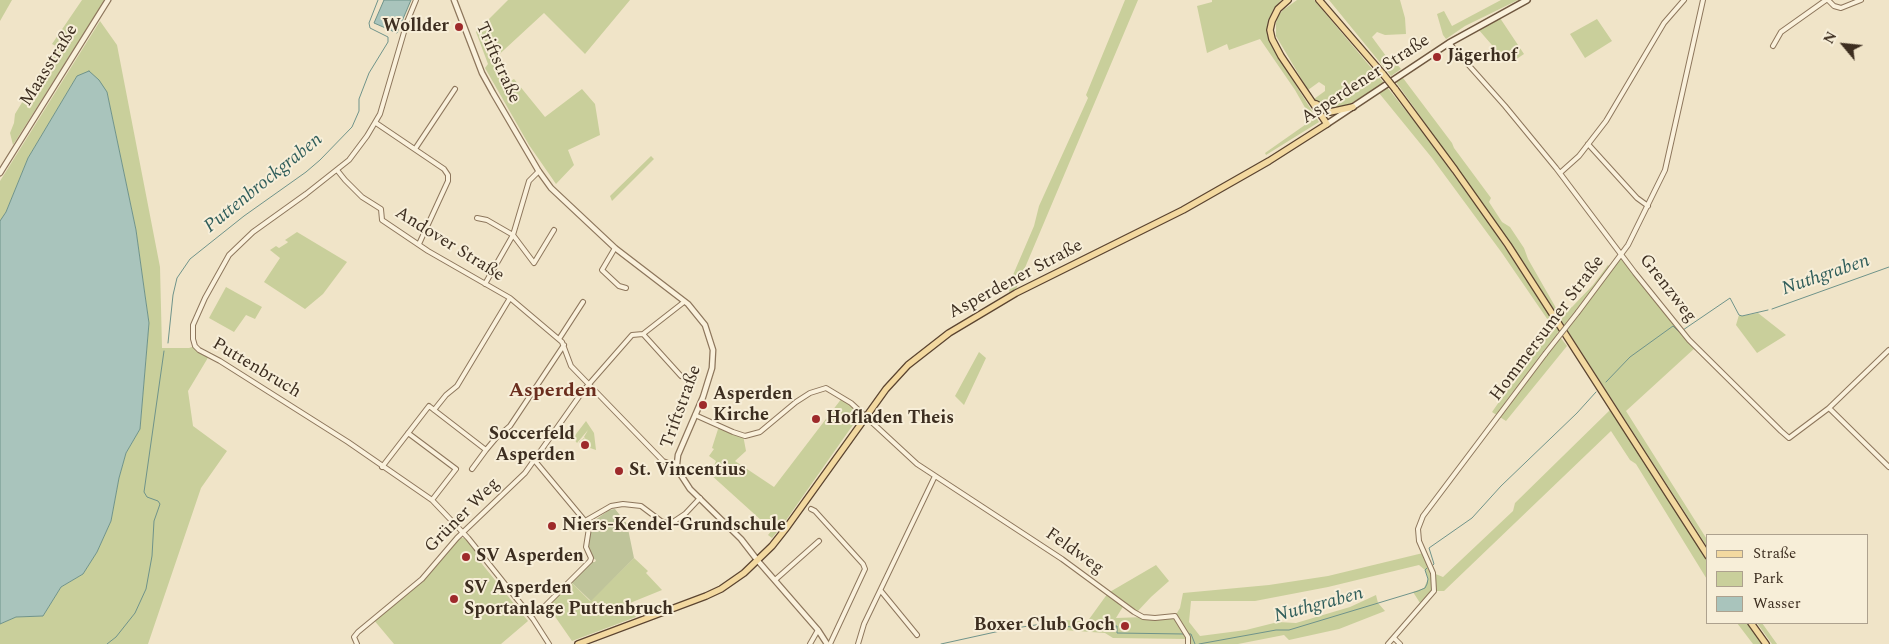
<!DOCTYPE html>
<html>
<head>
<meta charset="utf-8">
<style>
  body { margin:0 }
  #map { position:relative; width:1889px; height:644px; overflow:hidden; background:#f0e4c8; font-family:Spectral,serif }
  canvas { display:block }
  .legend { position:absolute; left:1706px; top:534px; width:162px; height:90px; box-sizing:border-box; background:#f7eed8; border:1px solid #ada18e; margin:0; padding:6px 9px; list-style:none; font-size:15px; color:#3d2e20 }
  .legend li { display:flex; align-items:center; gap:10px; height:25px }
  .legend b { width:25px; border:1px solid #ada18e }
  .north { position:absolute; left:1819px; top:20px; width:50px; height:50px; -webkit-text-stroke:4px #f7eed8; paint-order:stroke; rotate:298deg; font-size:14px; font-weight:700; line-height:20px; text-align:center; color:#3d2e20 }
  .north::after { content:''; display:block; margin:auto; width:18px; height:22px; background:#3d2e20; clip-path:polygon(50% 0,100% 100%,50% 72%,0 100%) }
</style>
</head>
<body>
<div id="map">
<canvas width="1889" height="644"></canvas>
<ul class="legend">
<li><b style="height:6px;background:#f3d9a0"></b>Straße</li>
<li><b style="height:14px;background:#c9cf9b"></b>Park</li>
<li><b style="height:14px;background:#a9c4bc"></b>Wasser</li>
</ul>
<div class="north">N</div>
</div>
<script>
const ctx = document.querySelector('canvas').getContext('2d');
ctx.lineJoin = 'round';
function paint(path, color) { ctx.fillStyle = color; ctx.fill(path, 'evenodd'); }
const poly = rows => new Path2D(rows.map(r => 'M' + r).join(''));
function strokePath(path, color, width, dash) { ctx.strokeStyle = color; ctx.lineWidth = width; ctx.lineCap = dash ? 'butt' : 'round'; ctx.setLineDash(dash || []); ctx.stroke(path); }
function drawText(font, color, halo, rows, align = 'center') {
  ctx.font = font + ' Spectral,serif'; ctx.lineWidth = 4; ctx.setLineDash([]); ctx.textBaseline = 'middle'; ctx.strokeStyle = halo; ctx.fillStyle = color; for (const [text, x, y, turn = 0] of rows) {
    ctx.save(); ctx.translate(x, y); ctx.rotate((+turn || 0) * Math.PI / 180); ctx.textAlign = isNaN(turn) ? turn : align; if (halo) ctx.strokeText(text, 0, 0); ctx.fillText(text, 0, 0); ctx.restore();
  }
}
const green = poly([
  [0,0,12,0,0,21],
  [82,0,105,0,13,145,10,133,14,123,15,114,56,46,52,44],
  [508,0,630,0,585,54,544,13,492,61,509,82,514,79,545,117,582,89,595,104,600,135,568,150,574,165,556,184,529,145,485,68,488,64,476,32],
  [1125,0,1138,0,1016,289,1009,292,1010,282,1034,226,1039,206,1088,98,1086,95],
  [1212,0,1281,0,1268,20,1267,34,1275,52,1319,122,1266,155,1265,153,1312,120,1295,90,1260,39,1229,50,1227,44,1207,53,1197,6,1212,2],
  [1297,0,1314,0,1384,83,1345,107,1332,111,1319,105,1314,99,1325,91,1325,86,1319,82,1308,90,1276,36,1276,23,1278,16,1283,10],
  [1329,0,1400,0,1405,18,1406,34,1385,35,1377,32,1372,37,1386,56,1392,58,1401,69,1391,76],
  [1501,0,1518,0,1465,26,1446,39,1443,35,1437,14,1444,11,1452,26],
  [1500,18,1524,54,1512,62,1498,52,1478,29],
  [1597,19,1612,41,1585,58,1570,34],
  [100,21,117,45,160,267,162,348,189,348,195,346,209,356,188,391,193,426,227,451,201,488,148,644,0,644,0,624,16,617,43,616,61,587,83,574,97,552,111,521,119,478,126,453,140,429,149,323,136,230,107,92,77,76,28,158,6,212,0,221,0,181],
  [1403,78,1452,143,1454,148,1491,198,1489,202,1502,222,1510,227,1524,248,1528,259,1560,315,1572,307,1593,285,1608,265,1611,268,1622,254,1696,347,1626,411,1708,541,1708,548,1524,263,1396,82],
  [1387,87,1418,126,1488,222,1560,331,1557,333,1567,346,1506,421,1492,412,1552,326,1502,253,1432,158,1379,93],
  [651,156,654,159,612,201,610,196],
  [297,232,347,262,323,294,305,309,264,282,280,258,270,250,276,246,279,248,287,243,288,242,285,240],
  [226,287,262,307,255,319,246,315,234,332,209,318],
  [1758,313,1786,335,1757,353,1736,325,1739,315,1742,316],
  [979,352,986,358,964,405,955,396],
  [842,398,862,412,782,526,772,538,768,535,772,530,710,474,716,461,709,456,714,449,712,448,719,426,743,435,746,451,735,461,774,487],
  [1610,410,1708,561,1708,581,1636,464,1630,460,1611,431,1444,591,1434,591,1422,606,1413,592,1424,588,1428,579,1425,570,1419,565,1328,587,1255,601,1191,601,1189,622,1200,636,1246,630,1278,622,1296,623,1350,607,1376,595,1378,603,1385,611,1339,629,1289,640,1284,635,1238,644,1188,644,1187,639,1113,638,1105,633,1063,630,1065,620,1087,622,1108,593,1156,565,1169,581,1151,597,1136,613,1124,605,1116,618,1175,616,1180,608,1183,593,1269,585,1328,576,1423,553,1433,573,1443,577,1513,511,1515,503],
  [586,421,594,433,596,450,590,448,585,451,579,442,584,438,592,447,584,437,588,430,577,443,573,438],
  [457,538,468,538,479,552,475,555,478,559,528,621,501,644,394,644,373,619,422,579],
  [634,558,648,571,646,573,662,590,630,603,636,617,572,641,547,605,571,582,590,601],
  [1737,623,1749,623,1763,644,1753,644],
  [1757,623,1762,623,1777,644,1772,644]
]);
const cemetery = poly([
  [615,509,627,524,634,558,591,601,571,582,592,562,595,562,596,560,593,558,587,547,591,523,609,510]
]);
const water = poly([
  [384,0,411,0,397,33,374,23,384,0],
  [89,71,99,80,107,92,136,230,145,295,149,323,140,429,126,453,119,478,111,521,97,552,83,574,61,587,43,616,16,617,0,624,0,221,6,212,28,158,77,76,89,71]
]);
const stream = poly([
  [1772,309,1889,267],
  [1683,330,1730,298,1739,315,1742,316,1768,310],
  [168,343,173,295,177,278,190,259,244,216,306,172,320,160,352,127,359,111,359,99,369,73,388,42,388,37,370,28,369,23,378,0],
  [1606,382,1630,357,1673,326,1679,332],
  [1432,566,1434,564,1429,548,1472,518,1501,486,1577,413,1596,392],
  [1188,634,1191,634,1195,644],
  [107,644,116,637,135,613,146,589,152,556,154,521,160,504,158,501,147,497,144,492,164,351],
  [941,644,1009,629,1042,624,1072,627,1117,626,1117,633,1184,634],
  [1199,644,1276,630,1289,630,1418,591,1425,588,1427,584,1428,579,1425,570,1427,568]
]);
const minor = poly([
  [416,0,407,22,380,114,367,136,349,160,306,194,253,232,229,255,205,298,193,325,193,339,195,346,199,350,220,361,348,442,432,500,468,538,533,619,549,644],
  [1828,0,1834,6,1841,8,1861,0],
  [1449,43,1505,106,1556,168,1635,273,1689,340,1781,431,1789,438,1829,408,1889,467],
  [1773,46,1781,32,1826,0],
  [376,123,444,169,448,175,448,181,419,244],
  [1588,144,1637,198,1648,206],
  [415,149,455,89],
  [337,170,345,180,362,197,381,209,382,220,428,251,510,298,562,342,571,366,663,461,671,464,677,464],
  [1560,173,1579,156,1606,121,1664,23,1684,0],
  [477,218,487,220,513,235,534,263,554,230],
  [615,248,602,270,619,286,626,288],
  [485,284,513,235,529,181,539,171],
  [1578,312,1628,245,1665,170,1703,0],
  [643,334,681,376],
  [559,339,583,302],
  [1829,408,1889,350],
  [434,410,446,395,457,386,510,298],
  [695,415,733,432,745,436,760,432,796,402,810,393,826,388,851,403,917,464,1062,559,1134,612,1143,617,1155,618,1175,616,1188,637,1188,644],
  [408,433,456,469,432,500],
  [486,450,496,438,510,426,564,345],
  [535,461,585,521,611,506,623,504,641,506,661,521,667,523,673,522,685,514,700,498],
  [382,467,429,406,486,450,472,469],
  [811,509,815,511,863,564,865,569,830,644],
  [775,580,819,541],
  [881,591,917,635],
  [530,615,541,610,590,561,591,558,586,547,589,528,589,520],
  [1394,638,1400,644],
  [357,644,354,637,358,632,422,579,457,538,525,473,583,391,632,335,643,334,684,302],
  [810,644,818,630],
  [858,644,864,624,935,476],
  [1388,644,1434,591,1433,573,1419,541,1418,529,1423,516,1545,354]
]);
const tertiary = poly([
  [454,0,482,73,493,93,538,170,551,188,615,248,688,304,705,325,713,350,712,368,703,397,678,455,677,464,679,472,690,489,741,539,758,561,818,630,827,644],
  [0,173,108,0]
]);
const secondary = poly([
  [1327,124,1449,43,1527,0]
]);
const primary = poly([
  [1319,0,1383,74],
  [1395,89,1455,170,1508,245,1708,556],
  [1316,104,1330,112,1353,107],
  [1751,623,1766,644],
  [578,644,706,596,721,589,744,573,772,546,787,527,886,389,908,365,949,333,1016,293,1183,210,1269,161,1327,124,1281,56,1272,39,1270,30,1272,21,1278,9,1288,0]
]);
const minorBridge = poly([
  [1545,354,1578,312]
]);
const primaryBridge = poly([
  [1383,74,1395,89]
]);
const markers = [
  [459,27,5,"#9e2a2b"],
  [1437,57,5,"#9e2a2b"],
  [703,405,5,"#9e2a2b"],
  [816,419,5,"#9e2a2b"],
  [585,445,5,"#9e2a2b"],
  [619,471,5,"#9e2a2b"],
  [552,526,5,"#9e2a2b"],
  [466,557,5,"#9e2a2b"],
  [454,599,5,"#9e2a2b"],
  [1125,626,5,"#9e2a2b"]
];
const poiNames = [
  ["Wollder",449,27,"right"],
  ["Jägerhof",1447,57],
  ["Asperden",713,395],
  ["Kirche",713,416],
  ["Hofladen Theis",826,419],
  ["Soccerfeld",575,435,"right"],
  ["Asperden",575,456,"right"],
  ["St. Vincentius",629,471],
  ["Niers-Kendel-Grundschule",562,526],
  ["SV Asperden",476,557],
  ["SV Asperden",464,589],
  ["Sportanlage Puttenbruch",464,610],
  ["Boxer Club Goch",1115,626,"right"]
];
const streetNames = [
  ["Triftstraße",497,63,66],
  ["Maasstraße",50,66,-58],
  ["Asperdener Straße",1366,80,-33],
  ["Andover Straße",449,245,32],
  ["Asperdener Straße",1016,280,-28],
  ["Grenzweg",1667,289,52],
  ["Hommersumer Straße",1548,329,-53],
  ["Puttenbruch",256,369,31],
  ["Triftstraße",682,407,-70],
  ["Grüner Weg",463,516,-45],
  ["Feldweg",1074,552,35]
];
const waterNames = [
  ["Puttenbrockgraben",264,184,-39],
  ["Nuthgraben",1826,276,-19],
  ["Nuthgraben",1319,606,-15]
];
const quarterNames = [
  ["Asperden",553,392]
];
paint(green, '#c9cf9b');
paint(cemetery, '#bfc49a');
paint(water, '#a9c4bc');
strokePath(water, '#6f938a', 1);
strokePath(stream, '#6f938a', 1);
strokePath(minor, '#8d765c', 6);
strokePath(tertiary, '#8d765c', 7);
strokePath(secondary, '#6f573f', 8);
strokePath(primary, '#5b4430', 8);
strokePath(minor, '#faf1dc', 4);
strokePath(tertiary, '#faf1dc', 4.5);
strokePath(secondary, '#faf1dc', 5);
strokePath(primary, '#f3d9a0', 5.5);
strokePath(minorBridge, '#8d765c', 6, []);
strokePath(primaryBridge, '#5b4430', 8, []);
strokePath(minorBridge, '#faf1dc', 4);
strokePath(primaryBridge, '#f3d9a0', 5.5);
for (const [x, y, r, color] of markers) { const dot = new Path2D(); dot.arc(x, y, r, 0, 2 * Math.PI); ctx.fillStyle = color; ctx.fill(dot); strokePath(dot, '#f7eed8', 2); }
drawText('bold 18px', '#3d2e20', '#f7eed8', poiNames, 'left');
drawText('18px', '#3d2e20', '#f7eed8', streetNames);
drawText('italic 19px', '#2f5d5a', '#f7eed8', waterNames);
drawText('bold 20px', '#6b2e1e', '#f7eed8', quarterNames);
</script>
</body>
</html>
